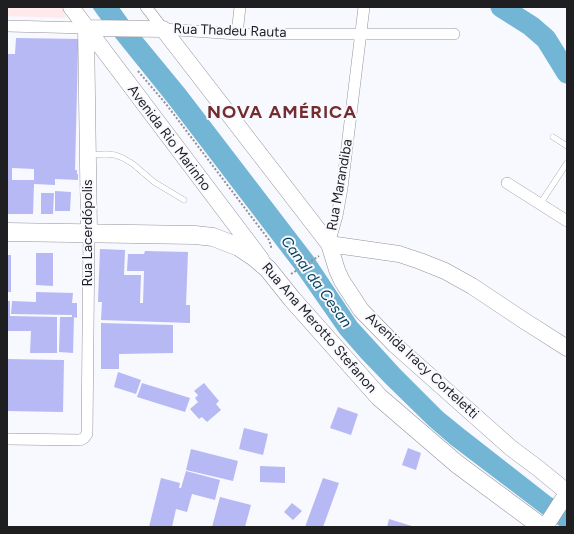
<!DOCTYPE html>
<html>
<head>
<meta charset="utf-8">
<style>
  body { margin:0 }
  #map { position:relative; width:574px; height:534px; overflow:hidden; background:#f8f8ff; font-family:Figtree,sans-serif }
  canvas { display:block }
  .frame { position:absolute; inset:0; border:8px solid #1f1f22; pointer-events:none }
</style>
</head>
<body>
<div id="map">
<canvas width="574" height="534"></canvas>
<div class="frame"></div>
</div>
<script>
const ctx = document.querySelector('canvas').getContext('2d');
ctx.lineJoin = 'round';
function paint(path, color) { ctx.fillStyle = color; ctx.fill(path, 'evenodd'); }
const poly = rows => new Path2D(rows.map(r => 'M' + r).join(''));
function strokePath(path, color, width, dash) { ctx.strokeStyle = color; ctx.lineWidth = width; ctx.lineCap = dash ? 'butt' : 'round'; ctx.setLineDash(dash || []); ctx.stroke(path); }
function drawText(font, color, halo, rows, align = 'center') {
  ctx.font = font + ' Figtree,sans-serif'; ctx.lineWidth = 4; ctx.setLineDash([]); ctx.textBaseline = 'middle'; ctx.strokeStyle = halo; ctx.fillStyle = color; for (const [text, x, y, turn = 0] of rows) {
    ctx.save(); ctx.translate(x, y); ctx.rotate((+turn || 0) * Math.PI / 180); ctx.textAlign = isNaN(turn) ? turn : align; if (halo) ctx.strokeText(text, 0, 0); ctx.fillText(text, 0, 0); ctx.restore();
  }
}
const education = poly([
  [7,7,61,7,66,13,67,16,64,18,7,16]
]);
const water = poly([
  [92,7,119,7,129,21,185,89,313,256,357,322,400,369,443,412,464,429,551,497,567,506,567,527,561,527,542,514,451,445,429,426,385,383,361,358,340,334,294,268,168,103,102,21]
]);
const river = poly([
  [501,7,531,26,546,39,567,73]
]);
const building = poly([
  [16,38,81,39,80,51,78,51,75,170,77,170,77,174,78,174,78,180,55,179,55,185,34,184,33,214,7,214,7,54,15,54],
  [12,168,34,169,34,180,12,180],
  [55,191,71,192,70,211,55,211],
  [41,193,54,193,53,214,41,214],
  [100,249,125,250,124,275,141,275,140,303,143,303,144,271,127,271,128,254,144,254,145,251,188,252,186,305,190,305,190,323,101,320,102,302,98,302],
  [36,253,53,253,53,286,36,285],
  [7,255,11,255,11,292,7,292],
  [36,292,73,293,72,303,77,303,77,318,74,317,73,353,59,352,60,317,72,317,72,315,11,314,12,301,36,302],
  [7,301,10,301,10,316,57,317,57,353,30,353,31,331,7,331],
  [101,323,173,325,173,353,119,354,119,369,101,369],
  [7,359,64,360,63,412,7,411],
  [118,372,141,380,136,394,114,387],
  [142,383,190,398,185,412,137,397],
  [204,383,219,401,216,404,221,410,207,422,202,417,199,419,190,409,198,402,195,398,198,395,194,391],
  [338,407,358,414,351,435,330,428],
  [244,428,268,434,263,455,239,449],
  [408,448,421,453,416,470,402,465],
  [191,449,238,461,233,481,186,470],
  [260,466,285,467,285,483,260,482],
  [186,471,220,480,215,500,192,494,187,512,176,509,172,527,149,527,161,478,180,483,179,488,181,488],
  [323,478,339,483,323,527,305,527],
  [220,497,251,505,245,527,212,527],
  [292,503,302,511,293,520,284,512],
  [389,519,415,527,387,527]
]);
const path = poly([
  [138,71,166,104,269,240,271,246,271,249],
  [291,274,319,256]
]);
const lane = poly([
  [553,137,567,146],
  [90,155,106,154,115,155,123,158,133,164,154,182,184,200],
  [540,204,567,163]
]);
const street = poly([
  [146,7,163,29,237,34,454,34],
  [7,26,86,28],
  [237,34,240,7],
  [507,183,567,221],
  [329,244,337,216,342,188,364,7],
  [7,439,80,440,84,438,87,434,89,233]
]);
const secondary = poly([
  [71,7,261,259],
  [86,28,163,29,329,244,337,270,342,281,361,310,395,345,511,448,539,469,567,492],
  [86,28,89,233],
  [329,244,399,254,420,261,445,271,472,286,523,320,567,348],
  [545,527,567,493]
]);
const primary = poly([
  [7,232,195,235,213,237,239,247,254,257,268,269,292,299,379,397,457,464,542,527]
]);
const streetNames = [
  ["Rua Thadeu Rauta",230,31,2],
  ["Avenida Rio Marinho",169,138,53],
  ["Rua Marandiba",340,185,-80],
  ["Rua Lacerdópolis",88,233,-90],
  ["Rua Ana Merotto Stefanon",319,328,49],
  ["Avenida Iracy Corteletti",422,366,43]
];
const waterNames = [
  ["Canal da Cesan",316,282,54]
];
const districtNames = [
  ["NOVA AMÉRICA",282,113]
];
paint(education, '#fee9ec');
paint(water, '#72b5d5');
strokePath(river, '#72b5d5', 21);
paint(building, '#b7b9f4');
strokePath(lane, '#93939b', 6);
strokePath(street, '#93939b', 12);
strokePath(secondary, '#93939b', 17);
strokePath(primary, '#93939b', 19);
strokePath(path, '#909095', 2, [2, 2]);
strokePath(lane, '#fff', 5.5);
strokePath(street, '#fff', 11);
strokePath(secondary, '#fff', 16);
strokePath(primary, '#fff', 18);
drawText('14px', '#1f1f22', '#f8f8ff', streetNames);
drawText('italic 15px', '#044156', '#f8f8ff', waterNames);
ctx.letterSpacing = '1px';
drawText('bold 18px', '#742d2e', '#f8f8ff', districtNames);
ctx.letterSpacing = '0px';
</script>
</body>
</html>
